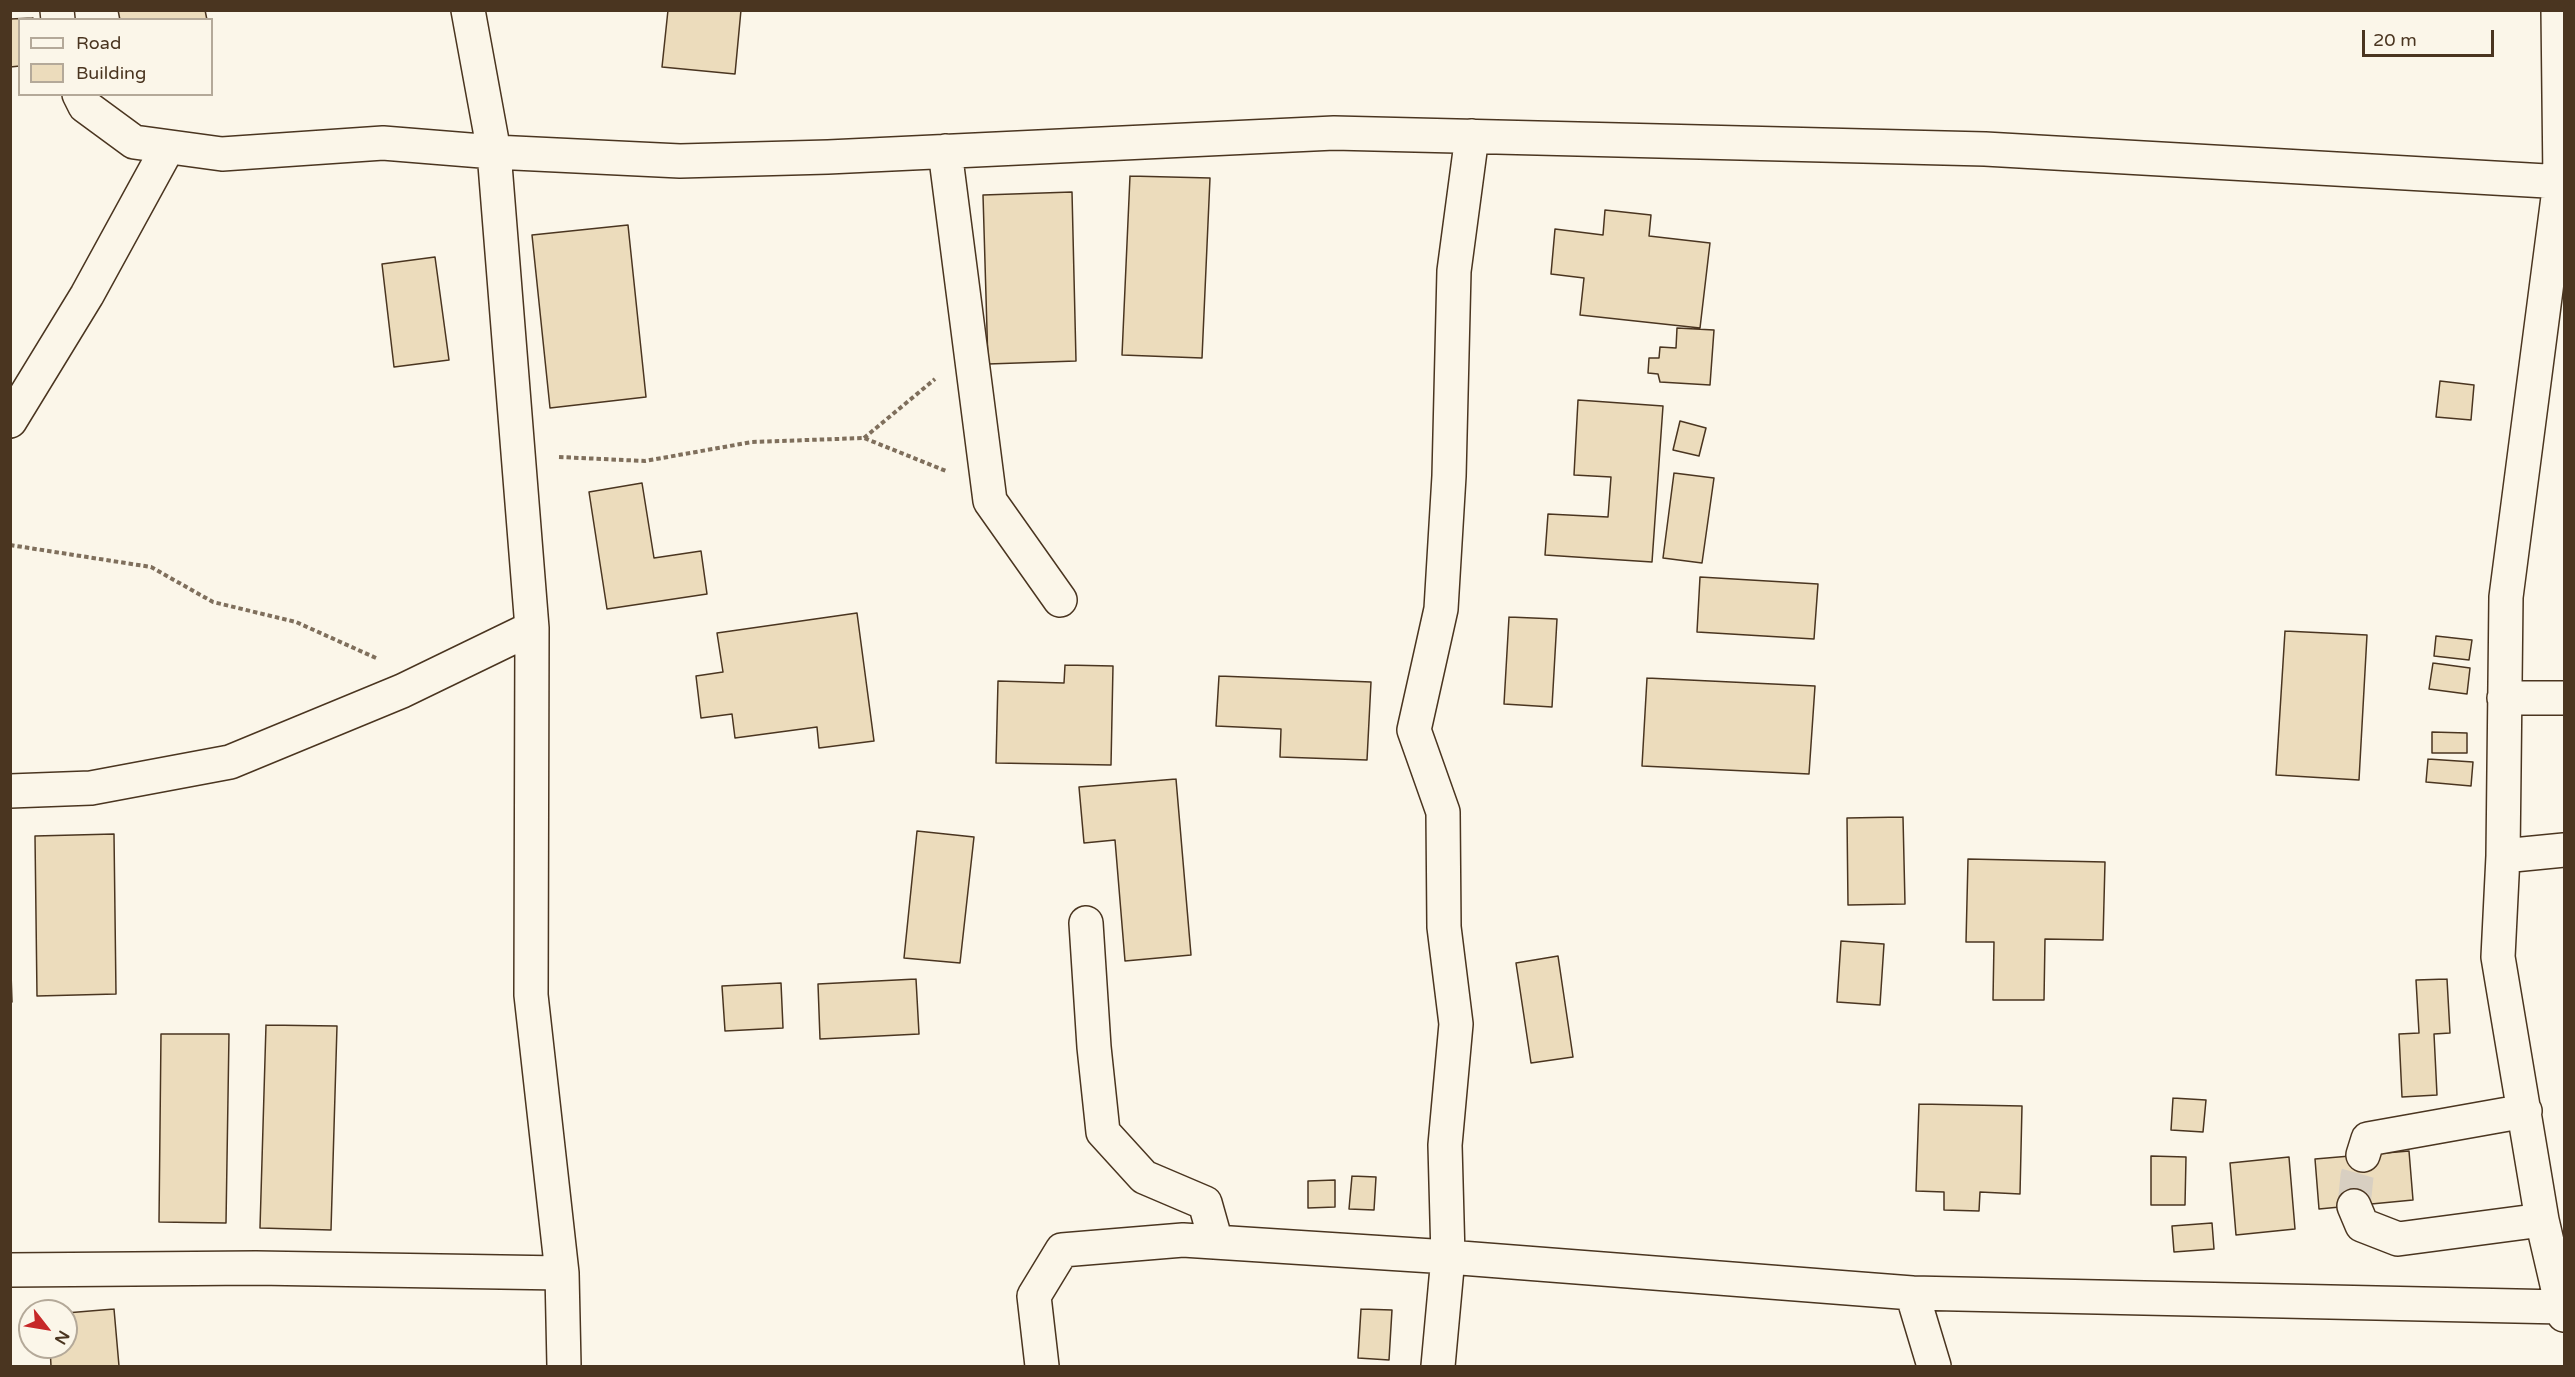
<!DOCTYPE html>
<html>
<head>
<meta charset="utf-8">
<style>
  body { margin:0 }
  #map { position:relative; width:2575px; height:1377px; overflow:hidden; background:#fbf6e9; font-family:"Varela Round",sans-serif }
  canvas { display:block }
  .frame { position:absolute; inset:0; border:12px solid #4a3520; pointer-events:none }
  .legend { position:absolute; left:18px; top:18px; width:195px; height:78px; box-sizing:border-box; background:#fbf6e9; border:2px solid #b4a999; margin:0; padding:8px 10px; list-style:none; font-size:18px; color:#4a3520 }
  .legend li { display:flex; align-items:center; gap:12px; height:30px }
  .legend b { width:30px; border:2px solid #b4a999 }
  .north { position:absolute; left:18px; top:1299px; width:60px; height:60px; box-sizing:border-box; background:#fbf6e9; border:2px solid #b4a999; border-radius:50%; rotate:121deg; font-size:16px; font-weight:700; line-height:24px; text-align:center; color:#4a3520 }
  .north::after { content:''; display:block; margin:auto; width:21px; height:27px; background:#c62828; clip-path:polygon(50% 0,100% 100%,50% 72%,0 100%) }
  .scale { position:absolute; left:2362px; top:30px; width:132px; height:27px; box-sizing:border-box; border:3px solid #4a3520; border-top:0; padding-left:8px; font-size:18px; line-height:21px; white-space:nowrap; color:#4a3520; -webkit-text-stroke:4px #fbf6e9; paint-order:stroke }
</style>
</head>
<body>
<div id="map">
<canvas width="2575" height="1377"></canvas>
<div class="frame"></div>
<ul class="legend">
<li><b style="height:8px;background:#fbf6e9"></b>Road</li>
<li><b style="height:16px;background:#ecdcbc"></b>Building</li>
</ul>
<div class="north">N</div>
<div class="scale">20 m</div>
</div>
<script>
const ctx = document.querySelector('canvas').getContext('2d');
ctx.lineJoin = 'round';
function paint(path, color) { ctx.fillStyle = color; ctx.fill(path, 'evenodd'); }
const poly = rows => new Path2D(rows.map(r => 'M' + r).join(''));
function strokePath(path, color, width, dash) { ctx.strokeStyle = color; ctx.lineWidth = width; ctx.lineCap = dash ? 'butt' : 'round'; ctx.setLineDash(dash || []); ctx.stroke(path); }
const building = poly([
  [118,10,205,10,207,20,120,20,118,10],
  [668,10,741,10,735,74,662,67,668,10],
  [33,18,20,20,20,66,10,67,10,19,33,18],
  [1130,176,1210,178,1202,358,1122,355,1130,176],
  [1072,192,1076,361,988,364,983,195,1072,192],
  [1605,210,1651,215,1649,236,1710,243,1700,328,1580,315,1584,278,1551,274,1555,229,1603,235,1605,210],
  [628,225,646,397,550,408,532,235,628,225],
  [435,257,449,360,394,367,382,264,435,257],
  [1677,328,1714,330,1710,385,1660,382,1658,374,1648,373,1649,358,1659,358,1660,347,1676,348,1677,328],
  [2440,381,2474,385,2471,420,2436,417,2440,381],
  [1578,400,1663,406,1652,562,1545,555,1548,514,1608,517,1611,477,1574,475,1578,400],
  [1680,421,1706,428,1699,456,1673,450,1680,421],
  [1674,473,1714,478,1702,563,1663,558,1674,473],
  [642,483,654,558,701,551,707,594,607,609,589,492,642,483],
  [1700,577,1818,584,1814,639,1697,632,1700,577],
  [857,613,874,741,819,748,817,727,735,738,732,714,701,718,696,676,723,672,717,633,857,613],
  [1509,617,1557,619,1552,707,1504,704,1509,617],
  [2285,631,2367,635,2359,780,2276,775,2285,631],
  [2436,636,2472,640,2469,660,2434,656,2436,636],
  [2433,663,2470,668,2467,694,2429,689,2433,663],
  [1065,665,1113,666,1111,765,996,763,998,681,1064,683,1065,665],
  [1219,676,1371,682,1367,760,1280,757,1281,729,1216,726,1219,676],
  [1647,678,1815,686,1809,774,1642,766,1647,678],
  [2432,732,2467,733,2467,753,2432,753,2432,732],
  [2428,759,2473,762,2471,786,2426,782,2428,759],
  [1176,779,1191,955,1125,961,1115,840,1084,843,1079,787,1176,779],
  [1903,817,1905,904,1848,905,1847,818,1903,817],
  [917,831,974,837,960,963,904,958,917,831],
  [114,834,116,994,37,996,35,836,114,834],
  [1968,859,2105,862,2103,940,2045,939,2044,1000,1993,1000,1994,942,1966,942,1968,859],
  [1841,941,1884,944,1880,1005,1837,1002,1841,941],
  [10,944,12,1002,10,1002,10,944],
  [1558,956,1573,1057,1531,1063,1516,963,1558,956],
  [916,979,919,1034,820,1039,818,984,916,979],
  [2447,979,2450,1033,2434,1034,2437,1095,2402,1097,2399,1034,2419,1033,2416,980,2447,979],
  [781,983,783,1028,725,1031,722,986,781,983],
  [266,1025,337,1026,331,1230,260,1228,266,1025],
  [161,1034,229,1034,226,1223,159,1222,161,1034],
  [2173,1098,2206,1100,2203,1132,2171,1130,2173,1098],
  [1919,1104,2022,1106,2020,1194,1980,1192,1979,1211,1944,1210,1944,1192,1916,1191,1919,1104],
  [2409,1151,2413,1200,2319,1209,2315,1159,2409,1151],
  [2151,1156,2186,1157,2185,1205,2151,1205,2151,1156],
  [2289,1157,2295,1229,2236,1235,2230,1163,2289,1157],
  [1352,1176,1376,1177,1374,1210,1349,1209,1352,1176],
  [1335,1180,1335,1207,1308,1208,1308,1181,1335,1180],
  [2212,1223,2214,1249,2174,1252,2172,1226,2212,1223],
  [114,1309,119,1366,51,1366,50,1347,66,1347,66,1313,114,1309],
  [1361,1309,1392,1310,1389,1360,1358,1358,1361,1309]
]);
const minorTunnel = poly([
  [2354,1206,2357,1176,2363,1155]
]);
const path = poly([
  [864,438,935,379],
  [559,457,645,461,752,442,864,438,946,471],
  [10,545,151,567,213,602,296,622,376,658]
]);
const minor = poly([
  [57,10,58,20],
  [468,10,494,152,532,628,531,995,562,1273,564,1366],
  [2558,10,2560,182,2506,597,2503,856,2498,957,2542,1220,2564,1315],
  [79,94,85,106,134,142,222,154,383,143,494,152,680,161,828,157,1334,133,1985,149,2564,182],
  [945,151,990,501,1060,600],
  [10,421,87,295,168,147],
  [2504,698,2564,698],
  [10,791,91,788,230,762,402,691,532,628],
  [2503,856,2564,850],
  [1086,923,1094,1047,1103,1132,1144,1177,1205,1203,1216,1242],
  [2363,1155,2368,1139,2525,1111],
  [2354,1206,2362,1225,2398,1239,2542,1220],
  [10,1270,256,1268,562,1273],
  [1912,1293,1934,1366],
  [1042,1366,1034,1296,1062,1250,1183,1240,1448,1257,1912,1293,2562,1307],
  [1438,1366,1448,1257,1445,1145,1456,1024,1444,927,1443,812,1414,730,1441,609,1449,476,1454,271,1472,136]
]);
paint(building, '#ecdcbc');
strokePath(building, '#4a3520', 1.5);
strokePath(minorTunnel, '#d8cfc1', 33, [33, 16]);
strokePath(minor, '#4a3520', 36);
strokePath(path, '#7f6f5c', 4, [4.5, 3]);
strokePath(minor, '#fbf6e9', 33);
</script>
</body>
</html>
